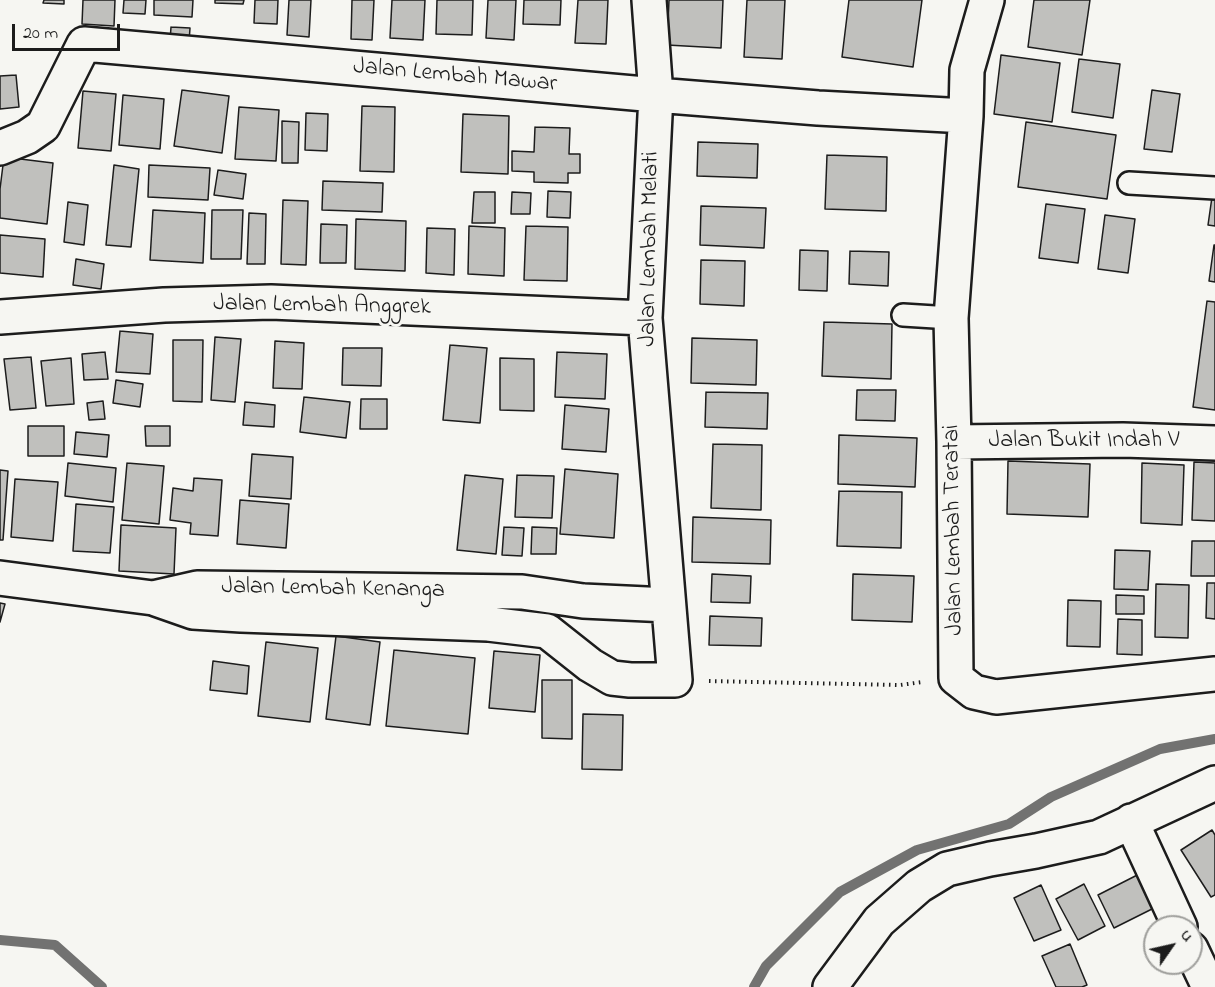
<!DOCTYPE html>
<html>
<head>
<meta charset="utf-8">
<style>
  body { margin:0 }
  #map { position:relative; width:1215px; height:987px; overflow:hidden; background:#f6f6f2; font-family:"Indie Flower",sans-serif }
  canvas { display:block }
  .north { position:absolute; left:1143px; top:915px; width:60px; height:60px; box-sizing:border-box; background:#f6f6f2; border:2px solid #9f9f9c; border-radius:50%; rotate:56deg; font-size:16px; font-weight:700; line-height:24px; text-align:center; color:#1c1c1c }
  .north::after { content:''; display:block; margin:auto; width:21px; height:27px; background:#1c1c1c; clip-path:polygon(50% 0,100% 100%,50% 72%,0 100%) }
  .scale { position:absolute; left:12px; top:24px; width:108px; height:27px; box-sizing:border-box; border:3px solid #1c1c1c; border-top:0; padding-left:8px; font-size:18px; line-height:21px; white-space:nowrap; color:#1c1c1c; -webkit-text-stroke:4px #f6f6f2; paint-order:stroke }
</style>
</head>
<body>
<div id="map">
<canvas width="1215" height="987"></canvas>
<div class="north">U</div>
<div class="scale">20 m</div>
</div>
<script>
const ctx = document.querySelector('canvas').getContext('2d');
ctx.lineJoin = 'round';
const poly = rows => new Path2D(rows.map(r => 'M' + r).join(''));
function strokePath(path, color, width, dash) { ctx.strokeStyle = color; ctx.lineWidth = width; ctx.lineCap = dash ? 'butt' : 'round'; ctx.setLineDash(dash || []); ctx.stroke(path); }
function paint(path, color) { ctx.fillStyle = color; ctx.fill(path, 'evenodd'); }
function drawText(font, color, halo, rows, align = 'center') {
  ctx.font = font + ' "Indie Flower",sans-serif'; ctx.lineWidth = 6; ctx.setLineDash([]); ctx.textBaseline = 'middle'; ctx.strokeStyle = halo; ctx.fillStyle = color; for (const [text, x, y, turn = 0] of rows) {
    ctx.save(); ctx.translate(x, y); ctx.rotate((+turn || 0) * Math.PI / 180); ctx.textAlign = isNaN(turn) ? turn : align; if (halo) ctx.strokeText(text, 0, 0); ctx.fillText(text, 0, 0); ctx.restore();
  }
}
const stream = poly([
  [0,940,55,945,102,987],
  [754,987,766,966,840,892,917,850,1009,824,1051,797,1160,749,1215,739]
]);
const building = poly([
  [44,0,64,0,64,4,43,3,44,0],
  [83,0,115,0,114,26,82,24,83,0],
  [124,0,146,0,145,14,123,13,124,0],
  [154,0,193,0,192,17,154,15,154,0],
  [215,0,244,0,243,4,215,3,215,0],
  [255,0,278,0,277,24,254,23,255,0],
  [289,0,311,0,309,37,287,35,289,0],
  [352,0,374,0,372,40,351,39,352,0],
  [392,0,425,0,423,40,390,38,392,0],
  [437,0,473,0,472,35,436,34,437,0],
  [488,0,516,0,514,40,486,38,488,0],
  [524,0,561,0,560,25,523,24,524,0],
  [578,0,608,0,606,44,575,43,578,0],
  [669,0,723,0,721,48,667,45,669,0],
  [747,0,785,0,782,59,744,57,747,0],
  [849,0,922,0,913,67,842,57,849,0],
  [1034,0,1090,0,1082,55,1028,47,1034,0],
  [171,27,190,28,189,42,170,41,171,27],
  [1001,55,1060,63,1052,122,994,114,1001,55],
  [1079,59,1120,64,1113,118,1072,112,1079,59],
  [16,75,19,107,0,109,0,76,16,75],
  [182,90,229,96,222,153,174,146,182,90],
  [1152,90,1180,94,1172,152,1144,149,1152,90],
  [83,91,116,94,111,151,78,148,83,91],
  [123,95,164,99,160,149,119,145,123,95],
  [362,106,395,107,394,172,360,171,362,106],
  [239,107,279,110,276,161,235,159,239,107],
  [306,113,328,114,327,151,305,150,306,113],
  [463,114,509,116,508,174,461,172,463,114],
  [282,121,299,122,298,163,282,163,282,121],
  [1026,122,1116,135,1107,199,1018,187,1026,122],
  [535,127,570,128,569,154,580,154,580,173,568,173,568,183,534,182,534,172,512,171,512,151,534,152,535,127],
  [698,142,758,144,757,178,697,176,698,142],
  [827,155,887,157,886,211,825,209,827,155],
  [4,157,53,163,47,224,0,218,0,189,4,157],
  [114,165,139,169,131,247,106,245,114,165],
  [149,165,210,168,208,200,148,197,149,165],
  [218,170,246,174,243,199,214,195,218,170],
  [323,181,383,183,382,212,322,210,323,181],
  [548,191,571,192,570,218,547,217,548,191],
  [474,192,495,192,495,223,472,223,474,192],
  [512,192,531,193,530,214,511,214,512,192],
  [1212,197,1215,197,1215,226,1208,225,1212,197],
  [283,200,308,201,306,265,281,264,283,200],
  [68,202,88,205,84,245,64,242,68,202],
  [1046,204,1085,209,1078,263,1039,258,1046,204],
  [701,206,766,208,764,248,700,245,701,206],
  [153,210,205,213,203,263,150,260,153,210],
  [212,210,243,210,241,259,211,259,212,210],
  [249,213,266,214,265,264,247,264,249,213],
  [1105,215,1135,219,1128,273,1098,269,1105,215],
  [356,219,406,221,405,271,355,269,356,219],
  [321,224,347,225,346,263,320,263,321,224],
  [469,226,505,228,504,276,468,274,469,226],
  [526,226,568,227,567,281,524,280,526,226],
  [427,228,455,229,454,275,426,273,427,228],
  [0,235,45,239,43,277,0,273,0,235],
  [1214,245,1215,245,1215,282,1209,281,1214,245],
  [800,250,828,251,827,291,799,290,800,250],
  [850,251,889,252,888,286,849,284,850,251],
  [76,259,104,264,101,289,73,285,76,259],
  [701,260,745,261,744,306,700,304,701,260],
  [1207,301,1215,302,1215,410,1193,407,1207,301],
  [824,322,892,324,891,379,822,376,824,322],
  [120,331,153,334,150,374,116,372,120,331],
  [215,337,241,339,235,402,211,400,215,337],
  [692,338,757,340,756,385,691,383,692,338],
  [173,340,203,340,202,402,173,401,173,340],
  [275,341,304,343,302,389,273,388,275,341],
  [450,345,487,348,480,423,443,420,450,345],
  [343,348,382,348,381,386,342,385,343,348],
  [105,352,108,379,84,380,82,354,105,352],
  [557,352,607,354,605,399,555,397,557,352],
  [31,357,36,408,10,410,4,359,31,357],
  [71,358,74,404,46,406,41,361,71,358],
  [500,358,534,359,534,411,500,410,500,358],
  [116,380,143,384,140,407,113,403,116,380],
  [857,390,896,390,895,421,856,420,857,390],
  [706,392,768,393,767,429,705,427,706,392],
  [304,397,350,402,346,438,300,432,304,397],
  [361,399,387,399,387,429,360,429,361,399],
  [103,401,105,419,89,420,87,403,103,401],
  [245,402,275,405,274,427,243,425,245,402],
  [565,405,609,409,606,452,562,449,565,405],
  [28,426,64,426,64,456,28,456,28,426],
  [145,426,170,426,170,446,146,446,145,426],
  [76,432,109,435,107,457,74,454,76,432],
  [839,435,917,438,915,487,838,484,839,435],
  [713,444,762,445,761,510,711,508,713,444],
  [252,454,293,457,291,499,249,496,252,454],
  [1008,461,1090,464,1088,517,1007,514,1008,461],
  [1194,462,1215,463,1215,521,1192,520,1194,462],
  [68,463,116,468,113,502,65,496,68,463],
  [127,463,164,466,159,524,122,520,127,463],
  [1142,463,1184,465,1182,525,1141,523,1142,463],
  [565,469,618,474,614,538,560,534,565,469],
  [0,470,8,471,3,540,0,540,0,470],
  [465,475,503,479,496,554,457,550,465,475],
  [517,475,554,476,552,518,515,517,517,475],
  [194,478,222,480,218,536,190,534,191,523,170,520,173,488,193,491,194,478],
  [15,479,58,482,53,541,11,537,15,479],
  [839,491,902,492,901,548,837,546,839,491],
  [240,500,289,504,286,548,237,544,240,500],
  [76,504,114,507,110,553,73,551,76,504],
  [693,517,771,520,770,564,692,562,693,517],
  [121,525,176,528,174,574,119,571,121,525],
  [504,527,524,528,522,556,502,555,504,527],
  [532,527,557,528,556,554,531,554,532,527],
  [1192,541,1215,541,1215,576,1191,576,1192,541],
  [1115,550,1150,551,1148,590,1114,589,1115,550],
  [712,574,751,576,750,603,711,602,712,574],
  [853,574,914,576,912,622,852,620,853,574],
  [1207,583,1215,583,1215,619,1206,618,1207,583],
  [1156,584,1189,585,1188,638,1155,637,1156,584],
  [1116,595,1144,596,1144,614,1116,614,1116,595],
  [1068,600,1101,601,1100,647,1067,646,1068,600],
  [0,603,5,604,0,622,0,603],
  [710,616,762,618,761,646,709,645,710,616],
  [1118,619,1142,620,1142,655,1117,654,1118,619],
  [336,636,380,642,370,725,326,719,336,636],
  [266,642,318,648,310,722,258,716,266,642],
  [394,650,475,658,468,734,386,726,394,650],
  [494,651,540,655,535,712,489,708,494,651],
  [213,661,249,666,247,694,210,690,213,661],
  [542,680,572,680,572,739,542,738,542,680],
  [583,714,623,715,622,770,582,769,583,714],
  [1212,830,1215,835,1215,895,1211,897,1181,850,1212,830],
  [1151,868,1168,901,1114,928,1098,895,1151,868],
  [1084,884,1105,926,1078,940,1056,899,1084,884],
  [1041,885,1061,930,1034,941,1014,898,1041,885],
  [1070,944,1087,985,1082,987,1056,987,1042,956,1070,944]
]);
const path = poly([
  [709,681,900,685,923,682]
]);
const lane = poly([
  [1129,183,1215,188],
  [903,315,951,318]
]);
const street = poly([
  [987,0,967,70,966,116,951,318,954,442,956,678,974,692,996,697,1215,674],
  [0,148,27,137,43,126,84,44,656,95,818,108,966,116],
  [0,317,164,305,271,302,645,318],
  [954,442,1123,440,1215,443],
  [0,578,153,598,197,588,522,592,583,601,668,605],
  [153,598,193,612,241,615,488,624,547,631,590,665,612,678,630,680,675,680,645,318,656,95,649,0],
  [1131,821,1180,927],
  [1191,949,1209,987],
  [830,987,879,921,919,886,947,869,990,859,1036,851,1099,837,1215,783]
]);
const streetNames = [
  ["Jalan Lembah Mawar",455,77,5],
  ["Jalan Lembah Melati",651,249,-89],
  ["Jalan Lembah Anggrek",322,307,1],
  ["Jalan Bukit Indah V",1084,442],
  ["Jalan Lembah Teratai",955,530,-91],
  ["Jalan Lembah Kenanga",333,590,1]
];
strokePath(stream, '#727271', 10);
paint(building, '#c0c0bd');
strokePath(building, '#1c1c1c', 1.5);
strokePath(lane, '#1c1c1c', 26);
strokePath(street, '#1c1c1c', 38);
strokePath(path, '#1c1c1c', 4, [1.5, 4.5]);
strokePath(lane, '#f6f6f2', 21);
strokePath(street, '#f6f6f2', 33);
drawText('24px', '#1c1c1c', '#f6f6f2', streetNames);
</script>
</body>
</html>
